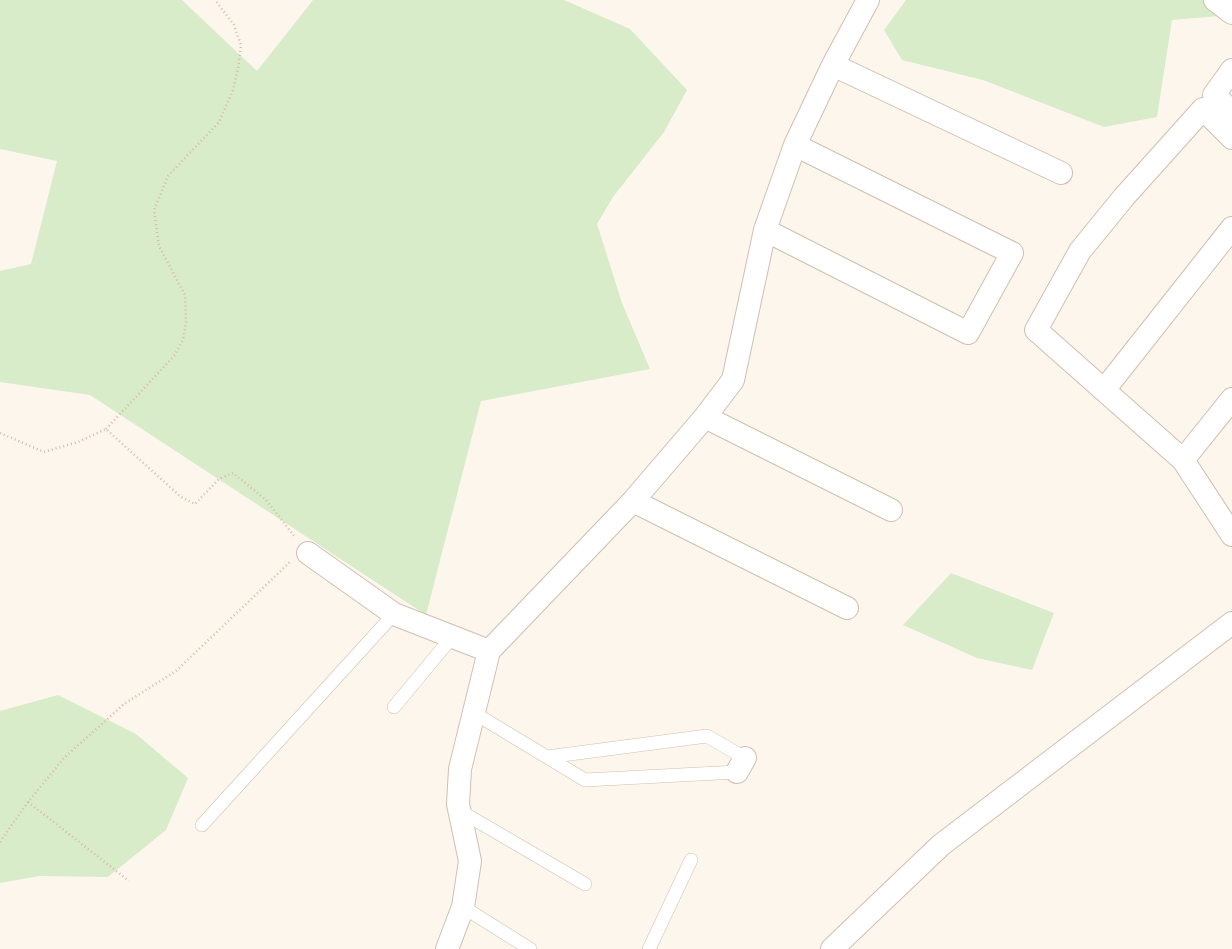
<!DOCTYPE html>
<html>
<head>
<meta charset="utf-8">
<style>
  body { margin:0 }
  canvas { display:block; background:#fdf6ec }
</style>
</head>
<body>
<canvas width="1232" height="949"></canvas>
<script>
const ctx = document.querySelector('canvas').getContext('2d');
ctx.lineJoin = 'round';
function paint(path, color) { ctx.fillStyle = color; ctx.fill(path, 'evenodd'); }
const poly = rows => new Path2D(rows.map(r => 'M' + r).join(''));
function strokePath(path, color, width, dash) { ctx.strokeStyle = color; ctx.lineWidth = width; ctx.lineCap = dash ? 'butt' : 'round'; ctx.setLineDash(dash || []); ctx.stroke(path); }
const green = poly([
  [0,0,182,0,257,71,313,0,564,0,630,29,687,90,664,132,613,197,597,224,622,303,650,369,481,401,426,615,90,395,0,382,0,271,31,264,57,161,0,149],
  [906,0,1232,0,1220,16,1172,20,1157,117,1104,127,983,80,902,60,884,30],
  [951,573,1054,613,1032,670,977,658,903,625],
  [58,695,136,734,188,778,166,830,108,877,40,876,0,883,0,711]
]);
const path = poly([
  [106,429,175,355,183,340,186,322,185,295,159,246,154,210,168,176,219,122,233,90,238,69,241,45,234,25,215,0],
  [0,433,44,452,78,442,106,429,181,497,195,504,219,479,233,473,266,500,295,537],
  [28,802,129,881],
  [0,842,28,802,64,758,124,704,176,671,290,562]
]);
const service = poly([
  [394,707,452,637],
  [474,713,585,780,737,772],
  [547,757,707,736,745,758],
  [460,811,585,884],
  [202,825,394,614],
  [463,907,530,949],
  [649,949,691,860]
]);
const minor = poly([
  [1215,0,1232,13],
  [833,65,1061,173],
  [1232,70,1214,95,1232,112],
  [1232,138,1203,109,1124,197,1080,251,1036,330,1183,460,1232,535],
  [765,230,968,333,1012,253,795,145],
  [1104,390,1232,228],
  [705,417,891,510],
  [1183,460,1232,399],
  [633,501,847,608],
  [308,553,394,614,489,651],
  [737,772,745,758],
  [447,949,463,907,470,861,458,804,460,769,489,651,633,501,705,417,733,380,765,230,795,145,833,65,868,0],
  [832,949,941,845,1232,623]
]);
paint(green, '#d8ecc9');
strokePath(service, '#d1beb0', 14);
strokePath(minor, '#d1beb0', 24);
strokePath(path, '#d9b8a5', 2.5, [1, 3]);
strokePath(service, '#fff', 13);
strokePath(minor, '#fff', 22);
</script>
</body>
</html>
